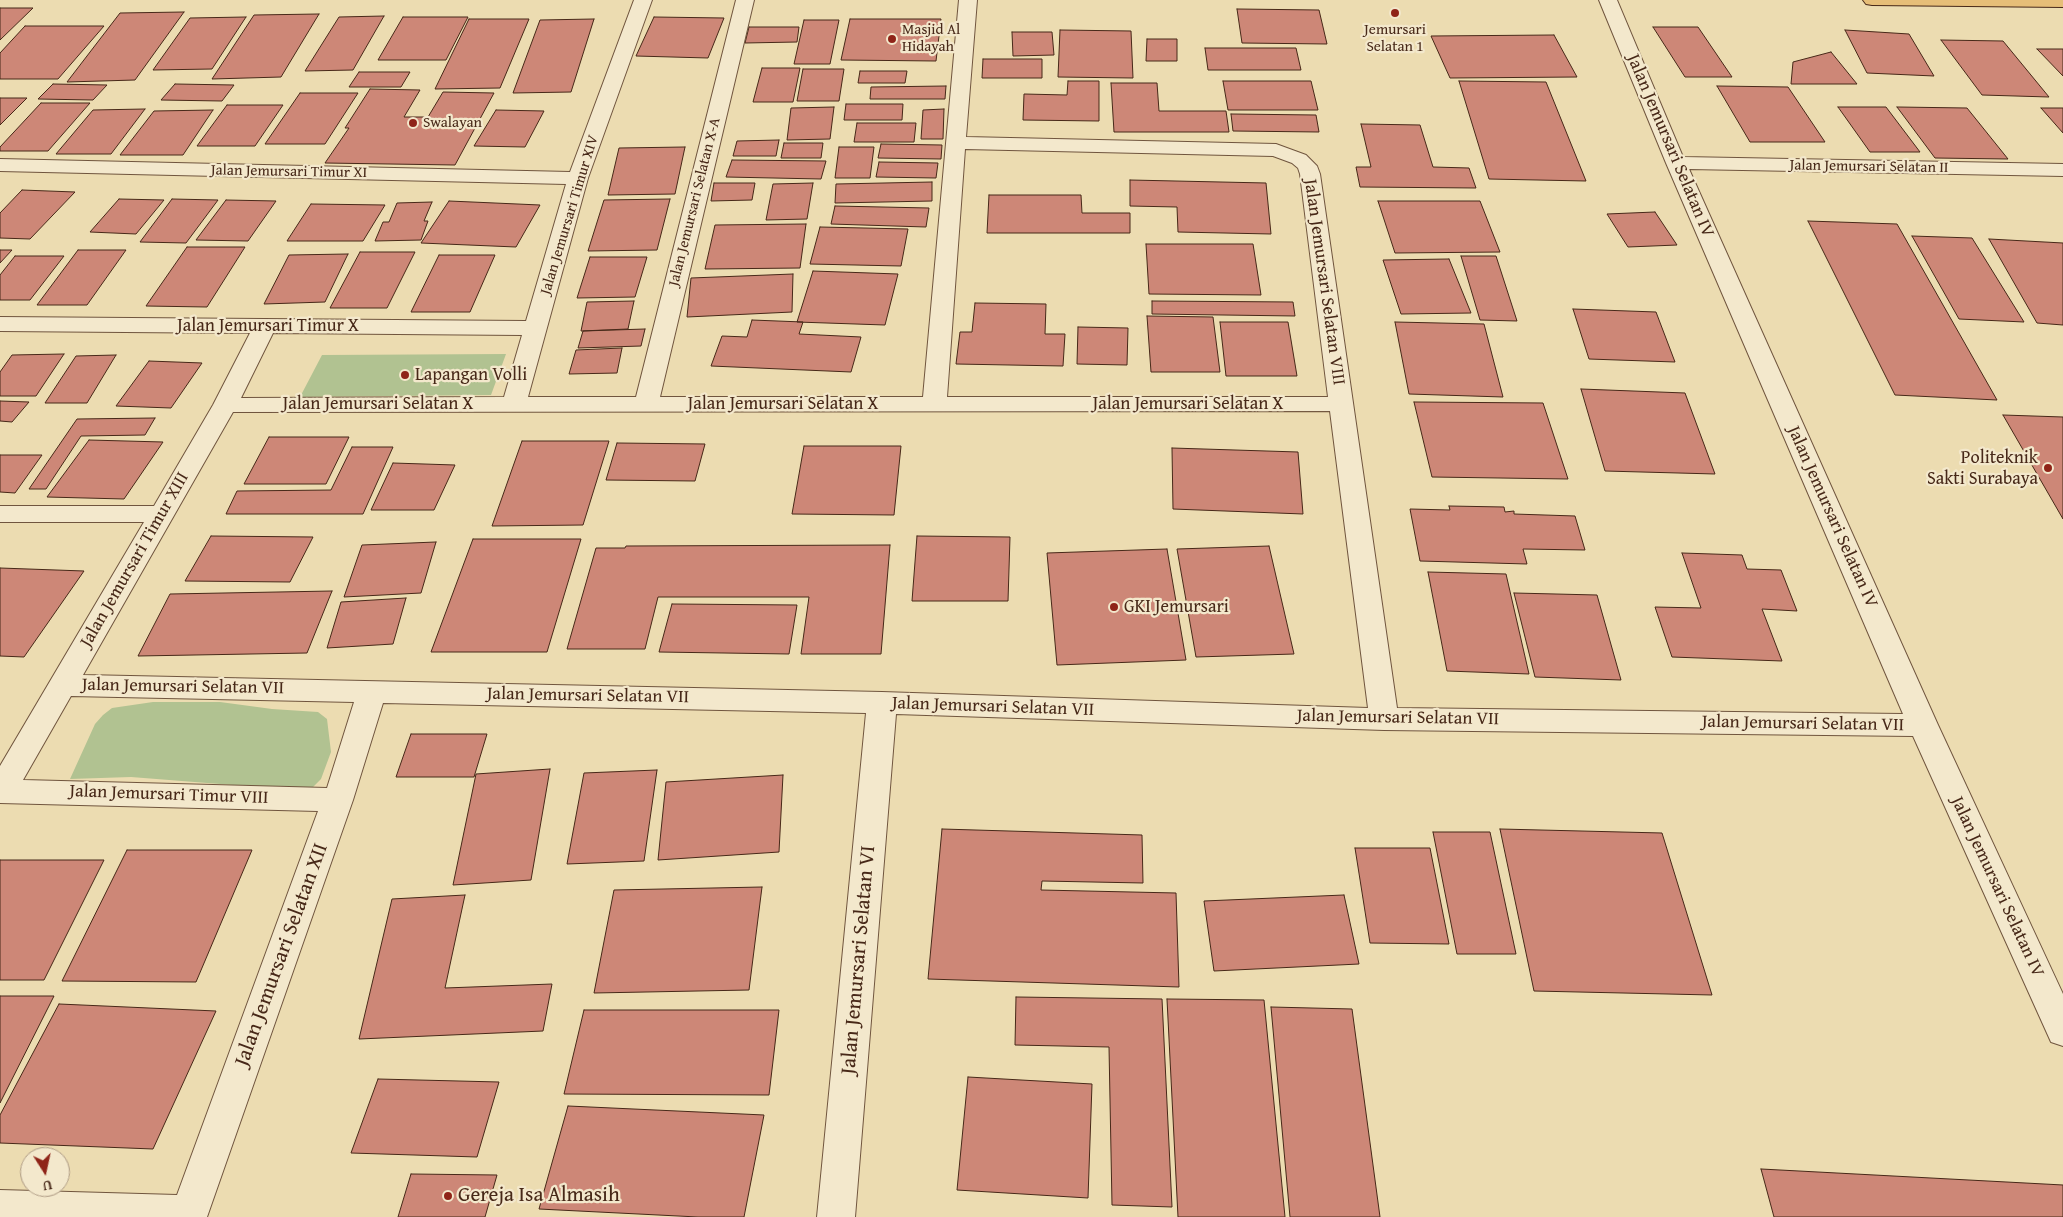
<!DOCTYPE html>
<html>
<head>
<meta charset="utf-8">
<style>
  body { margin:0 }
  #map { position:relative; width:2063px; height:1217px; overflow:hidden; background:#ecdcb1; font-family:"Gentium Book Plus",serif }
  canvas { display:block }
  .north { position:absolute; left:20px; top:1147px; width:50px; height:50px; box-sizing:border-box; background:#f3e8cc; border:1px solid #ae9b84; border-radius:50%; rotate:170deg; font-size:14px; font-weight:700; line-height:20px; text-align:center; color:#472818 }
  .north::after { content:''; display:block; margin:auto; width:18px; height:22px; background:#8f2418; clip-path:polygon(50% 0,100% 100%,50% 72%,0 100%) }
</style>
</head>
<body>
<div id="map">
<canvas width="2063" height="1217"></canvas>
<div class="north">U</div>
</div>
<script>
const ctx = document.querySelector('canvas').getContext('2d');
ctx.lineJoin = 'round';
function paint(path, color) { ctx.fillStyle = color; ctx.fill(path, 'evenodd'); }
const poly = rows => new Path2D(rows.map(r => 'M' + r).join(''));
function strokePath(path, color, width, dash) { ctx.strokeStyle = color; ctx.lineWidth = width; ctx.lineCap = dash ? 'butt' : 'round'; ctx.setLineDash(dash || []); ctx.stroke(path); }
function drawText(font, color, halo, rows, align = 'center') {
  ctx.font = font + ' "Gentium Book Plus",serif'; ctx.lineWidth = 4.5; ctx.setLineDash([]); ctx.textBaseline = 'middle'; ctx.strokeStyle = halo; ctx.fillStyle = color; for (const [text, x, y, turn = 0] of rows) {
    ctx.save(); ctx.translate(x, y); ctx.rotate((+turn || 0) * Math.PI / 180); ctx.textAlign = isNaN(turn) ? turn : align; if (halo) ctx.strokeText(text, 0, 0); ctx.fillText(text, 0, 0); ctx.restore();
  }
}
const green = poly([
  [506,354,491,395,300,397,322,355],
  [153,702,220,702,272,709,318,712,327,719,331,752,321,779,309,791,131,777,70,779,95,724,103,715,112,708]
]);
const building = poly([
  [0,8,33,8,0,40,0,8],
  [1237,9,1319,10,1327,44,1242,43,1237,9],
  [184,12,135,80,67,82,120,13,184,12],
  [319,14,281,77,212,79,254,15,319,14],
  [384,16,353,70,305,71,339,17,384,16],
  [246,17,212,69,153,70,190,18,246,17],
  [403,17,468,17,446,60,378,60,403,17],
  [654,17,724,18,708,58,636,56,654,17],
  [469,19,529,19,500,88,435,89,469,19],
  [594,19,571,92,513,93,540,20,594,19],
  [850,19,941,19,936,61,841,60,850,19],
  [804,20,839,20,830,64,794,64,804,20],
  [25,26,104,26,58,79,0,79,0,53,25,26],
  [749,27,799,27,797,42,745,43,749,27],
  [1653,27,1698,27,1732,77,1685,77,1653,27],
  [1060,30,1131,31,1133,78,1058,77,1060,30],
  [1845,30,1909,34,1934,76,1867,73,1845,30],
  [1012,32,1052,32,1054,55,1013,56,1012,32],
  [1554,35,1577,77,1450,78,1431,36,1554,35],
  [1147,39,1177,39,1177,61,1146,61,1147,39],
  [1941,40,2003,41,2049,97,1982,95,1941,40],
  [1205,48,1296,48,1301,70,1208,70,1205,48],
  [2037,49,2063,49,2063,76,2037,49],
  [1831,52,1857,84,1791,84,1793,62,1831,52],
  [983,59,1042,59,1042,78,982,78,983,59],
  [762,68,800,68,793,102,753,102,762,68],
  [803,69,844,69,839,101,797,101,803,69],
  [860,71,907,71,905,83,858,83,860,71],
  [359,72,410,72,401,87,349,87,359,72],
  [1068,81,1099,81,1099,121,1023,120,1024,94,1067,95,1068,81],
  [1223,81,1311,81,1318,110,1228,110,1223,81],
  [1459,81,1546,82,1586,181,1489,179,1459,81],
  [1111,83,1157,83,1159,111,1226,111,1229,132,1114,132,1111,83],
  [53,84,107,85,93,100,38,99,53,84],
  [175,84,234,85,222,101,161,100,175,84],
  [946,86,945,99,870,99,871,87,946,86],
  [1717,86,1788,87,1825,142,1750,142,1717,86],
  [370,89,420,90,404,117,428,117,443,92,494,93,455,165,325,163,349,128,345,128,370,89],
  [300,93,358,93,325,144,265,144,300,93],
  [0,98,27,98,0,125,0,98],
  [41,103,90,103,48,151,0,151,0,147,41,103],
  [846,104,903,104,902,120,844,120,846,104],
  [227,105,283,105,255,146,197,146,227,105],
  [834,107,830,139,787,140,791,108,834,107],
  [1838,107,1886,107,1920,152,1870,152,1838,107],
  [1897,107,1967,108,2008,159,1935,158,1897,107],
  [2041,108,2063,108,2063,133,2041,108],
  [145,109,111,154,56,154,93,110,145,109],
  [944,109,943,139,921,139,923,110,944,109],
  [213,110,183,155,120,155,154,111,213,110],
  [496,110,544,111,525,147,474,146,496,110],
  [1231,114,1316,115,1319,132,1233,131,1231,114],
  [857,123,916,123,914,142,854,142,857,123],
  [1361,124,1420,125,1433,167,1469,168,1476,188,1360,187,1356,167,1371,167,1361,124],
  [779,140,776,156,733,156,737,141,779,140],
  [784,143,823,143,821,158,781,158,784,143],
  [881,144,942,145,941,159,878,158,881,144],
  [685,147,675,194,608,195,619,148,685,147],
  [839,147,874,147,870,178,835,178,839,147],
  [732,160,826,161,821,179,726,177,732,160],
  [879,162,938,163,936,178,876,177,879,162],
  [1130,180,1266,183,1271,234,1178,232,1177,207,1130,206,1130,180],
  [932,182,932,201,835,203,836,184,932,182],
  [714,183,755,183,752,200,711,201,714,183],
  [813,183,807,219,766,220,773,184,813,183],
  [22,190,75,192,30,239,0,238,0,213,22,190],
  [989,195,1081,195,1082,213,1130,213,1130,233,987,233,989,195],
  [119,199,164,200,136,234,90,232,119,199],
  [172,199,218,200,186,243,140,242,172,199],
  [670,199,657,250,588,251,604,200,670,199],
  [226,200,276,201,248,241,196,240,226,200],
  [449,201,540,205,516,247,421,243,449,201],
  [1378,201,1480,201,1500,252,1395,253,1378,201],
  [432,202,424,221,428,221,421,240,375,241,383,222,389,222,397,203,432,202],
  [311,204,385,205,363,241,287,241,311,204],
  [835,206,929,208,926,227,831,224,835,206],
  [1655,212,1677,245,1628,247,1607,214,1655,212],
  [1808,221,1897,224,1997,400,1895,395,1808,221],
  [806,224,800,268,705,269,715,225,806,224],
  [820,227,908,229,901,266,810,264,820,227],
  [1912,236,1972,238,2024,322,1959,319,1912,236],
  [1989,239,2063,243,2063,325,2037,323,1989,239],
  [1146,244,1253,244,1261,295,1149,294,1146,244],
  [187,247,245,247,207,307,146,306,187,247],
  [0,250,12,250,0,263,0,250],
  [78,250,126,250,87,305,37,305,78,250],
  [360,252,415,252,387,308,330,308,360,252],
  [348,254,325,302,264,304,289,255,348,254],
  [439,255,495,255,470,312,411,312,439,255],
  [15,256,64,256,30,300,0,300,0,275,15,256],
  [1461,256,1496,256,1517,321,1480,320,1461,256],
  [590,257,647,257,635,297,577,298,590,257],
  [1449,259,1471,313,1401,314,1383,260,1449,259],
  [813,271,898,274,885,325,797,322,813,271],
  [793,274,792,312,687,317,691,278,793,274],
  [634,301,628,329,581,331,587,302,634,301],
  [1152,301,1293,302,1295,316,1152,314,1152,301],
  [975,303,1046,304,1045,334,1065,334,1063,366,956,364,960,332,972,332,975,303],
  [1573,309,1656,312,1675,362,1589,359,1573,309],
  [1147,316,1213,317,1220,372,1151,372,1147,316],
  [752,320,803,322,799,334,861,337,851,372,711,366,722,336,747,337,752,320],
  [1220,322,1288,322,1297,376,1226,376,1220,322],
  [1395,322,1484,324,1503,397,1409,394,1395,322],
  [1078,327,1128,328,1127,365,1077,364,1078,327],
  [645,329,641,346,578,348,583,331,645,329],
  [622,348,617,373,569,374,576,350,622,348],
  [64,354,36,396,0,396,0,372,12,355,64,354],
  [116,355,87,403,45,403,76,356,116,355],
  [149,361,202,363,171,408,116,406,149,361],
  [1581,389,1685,393,1715,474,1605,471,1581,389],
  [0,401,29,402,12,422,0,421,0,401],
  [1414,402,1543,403,1568,479,1432,477,1414,402],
  [2003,415,2063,417,2063,519,2003,415],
  [155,418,145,435,81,436,46,489,29,489,77,419,155,418],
  [269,437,349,437,326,484,244,484,269,437],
  [89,440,163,442,124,499,47,497,89,440],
  [522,441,609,441,583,525,492,526,522,441],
  [617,443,705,444,695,481,606,480,617,443],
  [804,446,901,446,894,515,792,514,804,446],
  [352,447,393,447,363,514,226,514,237,491,331,490,352,447],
  [1172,448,1298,452,1303,514,1173,509,1172,448],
  [0,455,42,455,15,493,0,492,0,455],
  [393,463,455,465,434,510,371,510,393,463],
  [1449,506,1504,507,1505,512,1514,511,1514,514,1575,516,1585,550,1523,549,1527,564,1420,561,1410,509,1450,510,1449,506],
  [211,536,313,537,290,582,185,581,211,536],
  [917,536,1010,537,1008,601,912,601,917,536],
  [473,539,581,539,547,652,431,652,473,539],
  [436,542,421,593,344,597,362,545,436,542],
  [890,545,881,654,801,654,809,597,658,597,645,649,567,649,596,548,625,548,626,546,890,545],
  [1269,546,1294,654,1196,657,1177,549,1269,546],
  [1167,549,1186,660,1057,665,1047,553,1167,549],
  [1682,553,1742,555,1747,569,1781,570,1797,611,1762,609,1782,661,1672,657,1655,607,1701,608,1682,553],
  [0,568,84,571,24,657,0,656,0,568],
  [1428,572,1506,574,1529,674,1447,671,1428,572],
  [332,591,307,653,138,656,170,594,332,591],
  [1514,593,1597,595,1621,680,1535,677,1514,593],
  [406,598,393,644,327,648,341,602,406,598],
  [672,604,797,605,789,654,659,652,672,604],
  [411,734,487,734,474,777,396,777,411,734],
  [550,769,531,880,453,885,476,774,550,769],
  [657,770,644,861,567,864,584,773,657,770],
  [783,775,779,852,658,860,666,782,783,775],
  [942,829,1142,835,1143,883,1042,881,1041,890,1176,893,1179,987,928,979,942,829],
  [1500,829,1662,833,1712,995,1534,991,1500,829],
  [1433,832,1490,832,1516,954,1457,954,1433,832],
  [1355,848,1430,848,1449,944,1370,943,1355,848],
  [127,850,252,850,196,982,62,981,127,850],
  [0,860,104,860,44,980,0,980,0,860],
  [762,887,749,990,594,993,614,890,762,887],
  [465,895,445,988,552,984,543,1031,359,1039,392,899,465,895],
  [1344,895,1359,964,1214,971,1204,901,1344,895],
  [0,996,54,996,0,1103,0,996],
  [1016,997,1162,999,1172,1207,1112,1205,1109,1047,1015,1045,1016,997],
  [1167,999,1264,1000,1285,1217,1178,1217,1167,999],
  [59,1004,216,1011,153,1149,0,1143,0,1115,59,1004],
  [1271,1007,1352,1009,1380,1217,1290,1217,1271,1007],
  [584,1010,779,1010,769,1095,564,1094,584,1010],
  [968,1077,1092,1084,1088,1198,957,1190,968,1077],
  [378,1079,499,1082,477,1157,351,1153,378,1079],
  [568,1106,764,1115,744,1217,698,1217,539,1209,568,1106],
  [1761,1169,2063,1185,2063,1217,1774,1217,1761,1169],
  [411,1174,497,1175,485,1217,398,1217,411,1174]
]);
const street = poly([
  [634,0,652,0,588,178,528,397,636,397,736,0,754,0,660,397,923,397,959,0,977,0,966,137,1276,144,1306,155,1317,166,1320,174,1397,708,1903,714,1666,163,1599,0,1617,0,1683,157,2063,164,2063,176,1689,169,1938,725,2063,994,2063,1046,2051,1042,1913,736,1384,730,896,714,855,1217,817,1217,866,713,383,703,353,800,207,1217,0,1217,0,1190,177,1195,318,811,0,803,0,766,144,522,0,522,0,506,154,506,213,405,250,333,0,331,0,317,526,321,566,184,0,171,0,159,570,172,634,0],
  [965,149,1273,156,1292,163,1298,168,1300,174,1328,397,947,397,965,149],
  [273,333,522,335,504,397,241,398,273,333],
  [1330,411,1368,708,882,692,83,675,233,412,1330,411],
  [71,696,354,702,327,788,23,780,71,696]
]);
const primary = poly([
  [1863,0,2063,0,2063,7,1872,5,1866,4,1863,0]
]);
const markers = [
  [1395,13,5,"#8f2418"],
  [892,39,5,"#8f2418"],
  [413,123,5,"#8f2418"],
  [405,375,5,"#8f2418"],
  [2048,468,5,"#8f2418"],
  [1114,607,5,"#8f2418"],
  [448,1196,5,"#8f2418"]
];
const farPoinames = [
  ["Masjid Al",902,30],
  ["Hidayah",902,47],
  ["Jemursari",1395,30,"center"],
  ["Selatan 1",1395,47,"center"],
  ["Swalayan",423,123]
];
const farStreetnames = [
  ["Jalan Jemursari Selatan II",1869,167,1],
  ["Jalan Jemursari Timur XI",289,172,1],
  ["Jalan Jemursari Selatan X-A",695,202,-76],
  ["Jalan Jemursari Timur XIV",570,215,-73]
];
const streetNames = [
  ["Jalan Jemursari Selatan IV",1670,146,67],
  ["Jalan Jemursari Selatan VIII",1324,282,82],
  ["Jalan Jemursari Timur X",268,326],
  ["Jalan Jemursari Selatan X",378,404],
  ["Jalan Jemursari Selatan X",783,404],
  ["Jalan Jemursari Selatan X",1188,404],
  ["Jalan Jemursari Selatan IV",1832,517,66],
  ["Jalan Jemursari Timur XIII",135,560,-60],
  ["Jalan Jemursari Selatan VII",183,687,1],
  ["Jalan Jemursari Selatan VII",588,696,1],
  ["Jalan Jemursari Selatan VII",993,707,2],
  ["Jalan Jemursari Selatan VII",1398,718,1],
  ["Jalan Jemursari Selatan VII",1803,724,1],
  ["Jalan Jemursari Timur VIII",169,795,2],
  ["Jalan Jemursari Selatan IV",1997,887,65]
];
const poiNames = [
  ["Lapangan Volli",415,375],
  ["Politeknik",2038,458,"right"],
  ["Sakti Surabaya",2038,479,"right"],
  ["GKI Jemursari",1124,607]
];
const nearStreetnames = [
  ["Jalan Jemursari Selatan XII",282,955,-70],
  ["Jalan Jemursari Selatan VI",859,960,-85]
];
const nearPoinames = [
  ["Gereja Isa Almasih",458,1196]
];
paint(green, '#b1c291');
paint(building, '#cd8777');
strokePath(building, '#472818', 1);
strokePath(street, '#70553e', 2);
strokePath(primary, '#472818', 2);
paint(street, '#f3e8cc');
paint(primary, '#e6be78');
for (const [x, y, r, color] of markers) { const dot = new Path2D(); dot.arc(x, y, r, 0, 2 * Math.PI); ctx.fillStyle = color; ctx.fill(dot); strokePath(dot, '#f3e8cc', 2); }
drawText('15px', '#472818', '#f3e8cc', farPoinames, 'left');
drawText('15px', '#472818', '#f3e8cc', farStreetnames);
drawText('18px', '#472818', '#f3e8cc', streetNames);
drawText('18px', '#472818', '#f3e8cc', poiNames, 'left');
drawText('21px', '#472818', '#f3e8cc', nearStreetnames);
drawText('21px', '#472818', '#f3e8cc', nearPoinames, 'left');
</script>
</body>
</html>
